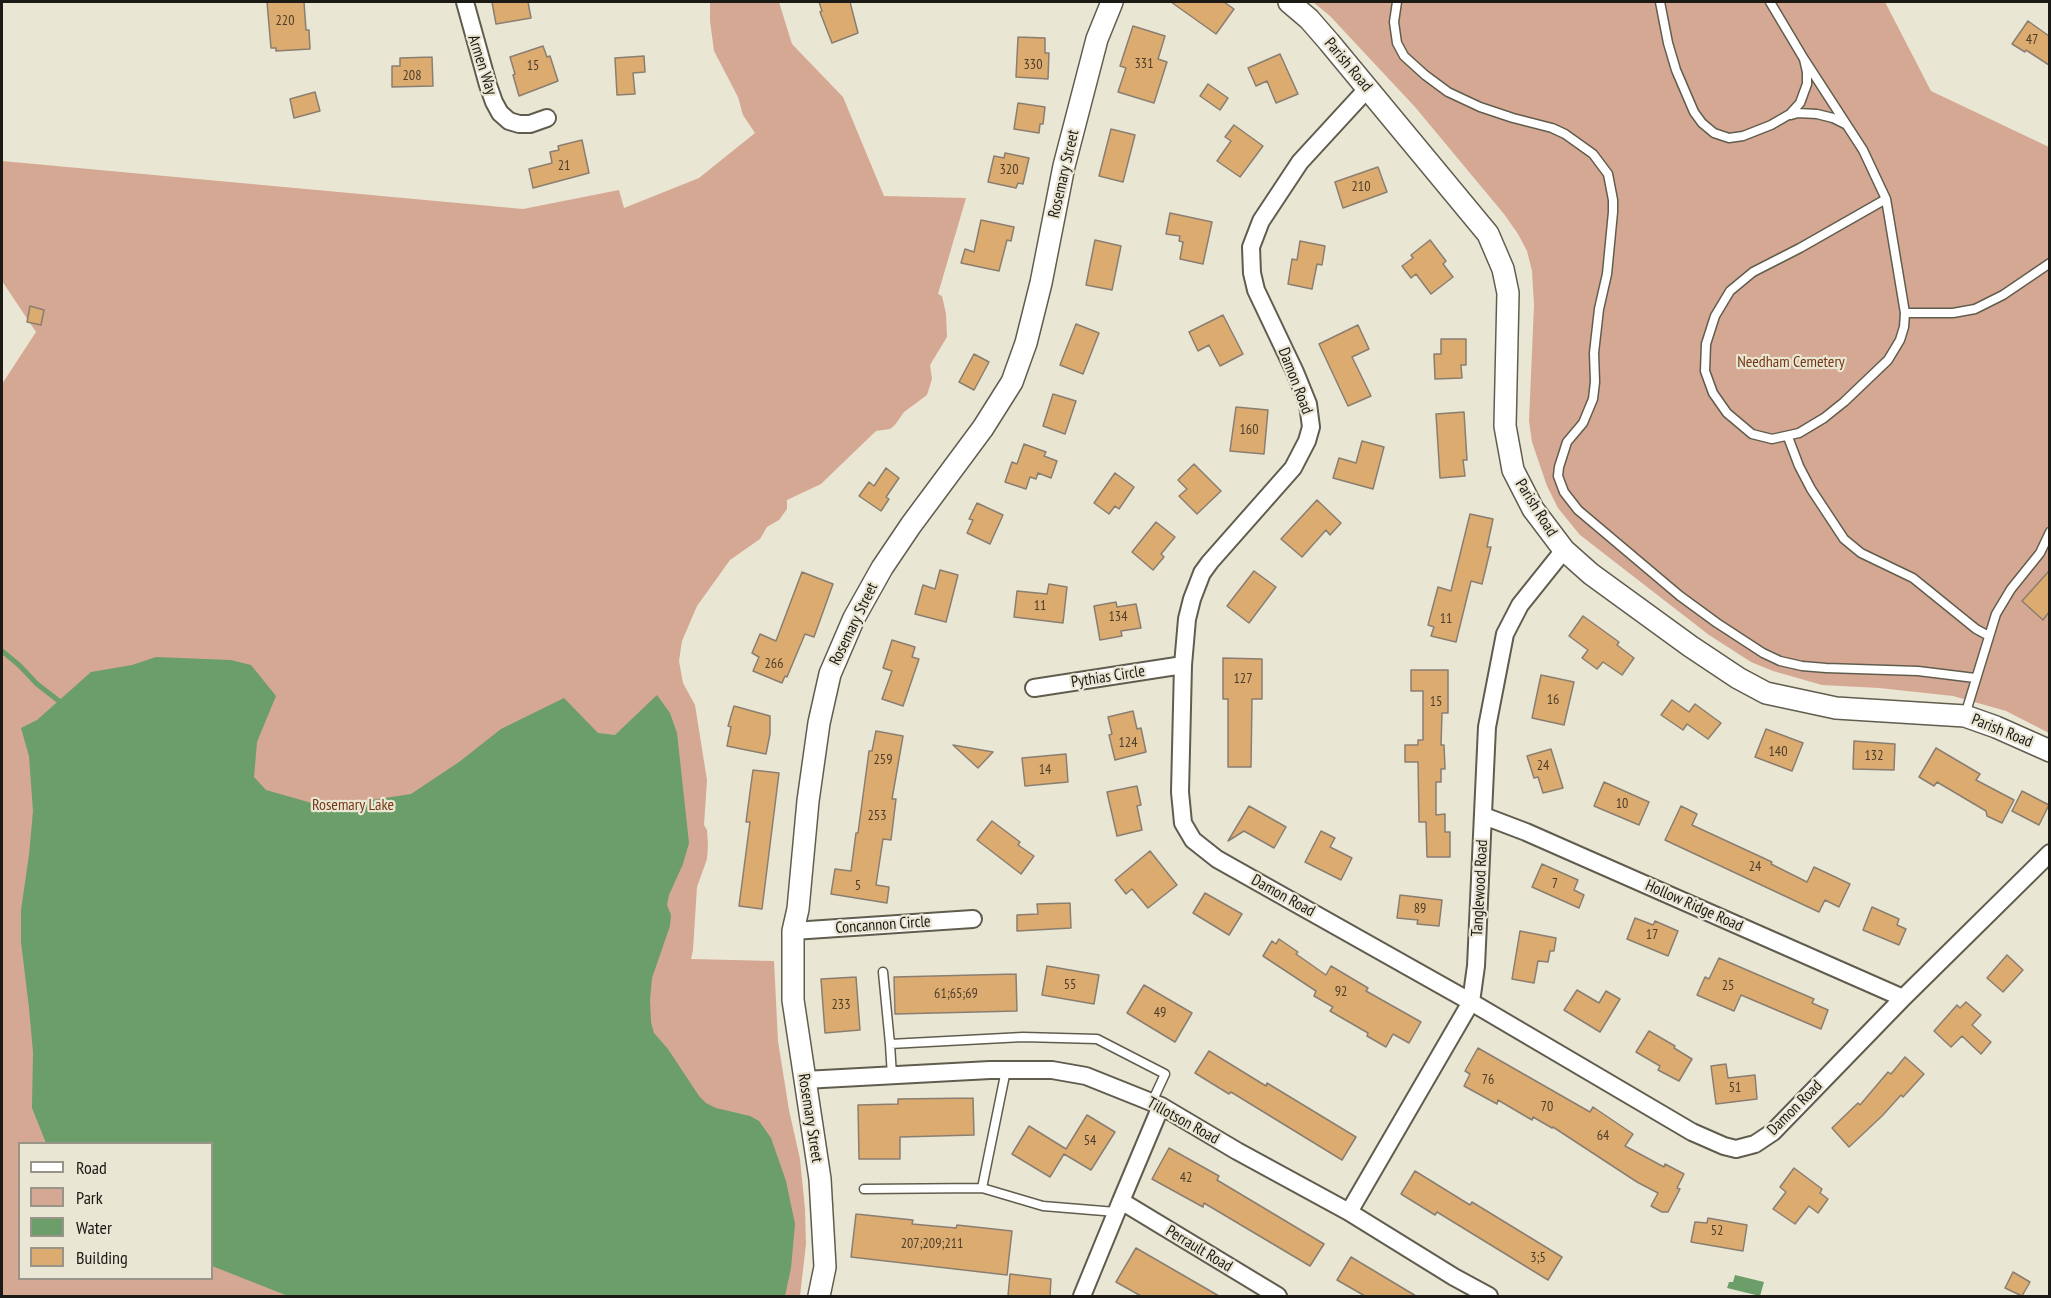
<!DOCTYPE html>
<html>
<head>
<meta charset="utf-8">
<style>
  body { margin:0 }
  #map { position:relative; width:2051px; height:1298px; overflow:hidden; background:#eae6d4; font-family:"PT Sans Narrow",sans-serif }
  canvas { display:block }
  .frame { position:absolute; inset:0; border:3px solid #1c1a14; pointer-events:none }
  .legend { position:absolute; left:18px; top:1142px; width:195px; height:138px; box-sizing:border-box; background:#eae6d4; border:2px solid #989487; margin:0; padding:8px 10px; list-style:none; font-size:18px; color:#1c1a14 }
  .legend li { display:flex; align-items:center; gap:12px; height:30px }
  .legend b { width:30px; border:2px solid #989487 }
</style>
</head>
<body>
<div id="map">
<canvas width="2051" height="1298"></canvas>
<div class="frame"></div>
<ul class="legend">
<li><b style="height:8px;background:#fff"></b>Road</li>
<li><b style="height:16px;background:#d5a893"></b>Park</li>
<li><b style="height:16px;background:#6b9e69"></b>Water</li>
<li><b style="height:16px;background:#dcab70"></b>Building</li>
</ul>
</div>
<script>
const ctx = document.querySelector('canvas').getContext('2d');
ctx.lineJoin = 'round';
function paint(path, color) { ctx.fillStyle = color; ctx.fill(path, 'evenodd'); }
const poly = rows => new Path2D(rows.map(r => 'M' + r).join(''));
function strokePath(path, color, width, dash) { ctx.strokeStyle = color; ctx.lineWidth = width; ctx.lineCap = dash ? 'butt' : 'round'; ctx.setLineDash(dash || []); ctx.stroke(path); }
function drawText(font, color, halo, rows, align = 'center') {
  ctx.font = font + ' "PT Sans Narrow",sans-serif'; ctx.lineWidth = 4.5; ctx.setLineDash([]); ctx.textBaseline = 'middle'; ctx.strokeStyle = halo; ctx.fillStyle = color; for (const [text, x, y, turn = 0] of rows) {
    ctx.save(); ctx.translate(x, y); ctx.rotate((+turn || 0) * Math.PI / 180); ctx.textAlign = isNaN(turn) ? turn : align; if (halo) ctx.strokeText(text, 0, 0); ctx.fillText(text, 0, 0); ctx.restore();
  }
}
const green = poly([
  [710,2,779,2,792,44,843,97,884,196,966,198,938,294,942,296,946,314,947,337,930,365,932,379,927,395,904,412,895,425,890,429,876,431,821,484,787,500,787,509,779,520,767,527,760,539,730,560,697,606,682,641,679,661,683,683,695,705,707,780,704,825,707,830,708,845,707,859,697,887,693,950,691,959,774,961,778,1041,789,1110,800,1159,805,1209,806,1244,800,1296,2,1296,2,384,36,332,2,281,2,161,523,209,619,190,624,208,699,178,755,133,743,115,738,97,714,51,710,21],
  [20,1144,212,1144,212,1278,20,1278],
  [1313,2,1885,2,1931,91,2049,147,2049,733,2006,711,1953,696,1879,688,1822,685,1773,671,1751,662,1709,635,1580,535,1558,508,1547,486,1532,442,1529,421,1534,305,1532,271,1527,251,1518,234,1504,214,1415,107,1330,16]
]);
const water = poly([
  [156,657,231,660,251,665,276,696,257,742,254,777,266,790,315,804,339,805,411,794,459,762,501,729,564,698,598,733,615,735,657,695,670,713,677,733,689,843,683,864,669,895,667,905,671,915,670,926,652,978,650,1000,651,1022,654,1033,668,1049,699,1096,706,1103,716,1108,750,1116,759,1121,771,1138,786,1181,795,1224,791,1268,785,1296,288,1296,212,1266,212,1144,46,1143,32,1108,33,1052,29,1008,21,942,21,910,29,855,33,811,29,756,21,728,37,720,91,672,132,665],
  [1735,1275,1764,1282,1760,1296,1727,1288,1729,1282,1733,1282]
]);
const stream = poly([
  [2,651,19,665,37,684,59,701]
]);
const building = poly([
  [267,2,304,2,306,30,309,30,310,49,276,51,276,48,271,48,267,2],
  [492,2,528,2,531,18,496,24,492,2],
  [819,2,850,2,858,33,832,43,820,12,822,11,819,2],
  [1171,2,1224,2,1234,9,1216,34,1171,2],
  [2028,21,2049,36,2049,65,2026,50,2025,52,2012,44,2028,21],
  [1133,26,1165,36,1158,59,1167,62,1154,103,1118,92,1126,68,1120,66,1133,26],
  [1018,37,1045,38,1045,53,1049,53,1048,79,1016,77,1018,37],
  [543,46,547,57,550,56,558,81,519,96,513,75,515,74,510,57,543,46],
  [1280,54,1298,94,1276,103,1267,81,1256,86,1248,68,1280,54],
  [644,56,645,72,633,73,635,94,617,95,615,58,644,56],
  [432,57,433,86,392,87,392,66,400,66,400,58,432,57],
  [1208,84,1228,98,1220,110,1200,96,1208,84],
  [315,92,320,111,294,118,290,99,315,92],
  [1018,103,1045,107,1043,124,1040,124,1039,133,1014,129,1018,103],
  [1234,125,1263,146,1240,177,1217,161,1231,141,1225,137,1234,125],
  [1111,129,1135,135,1123,182,1099,176,1111,129],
  [582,140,589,173,533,188,529,169,552,163,550,152,559,150,558,146,582,140],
  [1005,153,1029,158,1023,184,1018,183,1016,188,988,182,994,156,1004,158,1005,153],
  [1378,167,1387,192,1343,208,1335,182,1378,167],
  [1170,213,1212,222,1203,264,1180,259,1183,242,1179,241,1180,236,1166,234,1170,213],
  [981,220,1014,227,1011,241,1007,240,999,271,961,263,965,249,974,252,981,220],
  [1095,240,1121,246,1112,290,1086,285,1095,240],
  [1430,240,1446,261,1443,264,1453,277,1431,294,1416,274,1411,278,1402,266,1413,258,1411,255,1430,240],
  [1300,241,1325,246,1322,265,1317,264,1312,289,1288,284,1292,259,1297,260,1300,241],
  [30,306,44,310,41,325,27,322,30,306],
  [1223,315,1243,354,1220,366,1209,345,1198,351,1189,332,1223,315],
  [1076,324,1099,333,1083,374,1060,365,1076,324],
  [1358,325,1369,349,1352,357,1371,396,1348,406,1319,344,1358,325],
  [1441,339,1466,339,1466,365,1461,365,1462,378,1435,379,1434,354,1441,354,1441,339],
  [974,354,989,362,974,390,959,382,974,354],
  [1053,394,1076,401,1065,434,1043,426,1053,394],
  [1236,407,1268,410,1264,454,1230,451,1236,407],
  [1464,412,1467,460,1463,460,1465,476,1440,478,1436,414,1464,412],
  [1362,441,1384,447,1373,489,1333,478,1339,458,1356,463,1362,441],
  [1024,444,1046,452,1044,456,1057,461,1051,478,1038,473,1036,479,1030,477,1026,489,1005,482,1012,462,1017,464,1024,444],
  [1194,464,1221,491,1197,514,1179,496,1187,489,1178,480,1194,464],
  [886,468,899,478,886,497,889,499,881,511,859,496,869,482,874,486,886,468],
  [1115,473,1134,487,1119,509,1115,506,1109,514,1094,503,1115,473],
  [1317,500,1341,523,1330,535,1326,530,1302,557,1281,539,1317,500],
  [977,503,1003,515,990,544,967,533,973,520,969,519,977,503],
  [1470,514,1493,519,1487,547,1491,547,1482,584,1471,581,1456,642,1431,636,1434,627,1428,625,1438,587,1451,591,1470,514],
  [1156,522,1175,537,1161,554,1164,557,1153,570,1132,552,1156,522],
  [940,570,958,575,946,622,915,614,923,585,935,589,940,570],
  [1254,571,1276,587,1249,623,1227,606,1254,571],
  [2049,571,2049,612,2043,620,2022,601,2049,571],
  [802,572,833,584,814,637,805,634,787,677,785,676,782,683,753,671,759,657,752,653,760,634,776,641,802,572],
  [1049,584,1067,587,1063,623,1014,617,1017,591,1047,594,1049,584],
  [1116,602,1117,607,1136,604,1141,628,1121,631,1122,636,1100,640,1094,606,1116,602],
  [1583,616,1619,642,1617,645,1634,658,1622,675,1603,662,1597,669,1582,658,1588,650,1569,636,1583,616],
  [892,640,915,647,912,657,919,659,903,706,882,699,892,671,883,668,892,640],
  [1223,658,1262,659,1262,699,1252,699,1251,767,1228,767,1228,699,1223,699,1223,658],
  [1411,670,1448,670,1448,713,1442,713,1441,745,1444,745,1445,769,1441,769,1441,782,1436,782,1436,815,1445,814,1445,832,1450,832,1450,857,1427,857,1426,822,1419,822,1418,762,1405,762,1405,745,1418,745,1418,740,1423,740,1423,691,1411,691,1411,670],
  [1541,675,1574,682,1564,725,1532,718,1541,675],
  [1672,700,1689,712,1695,704,1721,723,1708,739,1687,724,1683,730,1661,715,1672,700],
  [734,706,770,716,770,734,766,754,727,746,731,727,728,726,734,706],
  [1133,711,1137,729,1141,728,1146,752,1115,760,1109,735,1112,734,1108,717,1133,711],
  [1766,729,1803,743,1792,771,1755,757,1766,729],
  [876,731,903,736,892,799,896,799,891,840,883,839,876,885,889,887,887,903,831,894,835,869,851,871,856,833,858,833,869,751,872,751,876,731],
  [1854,741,1895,744,1894,770,1853,769,1854,741],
  [953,745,993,752,978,768,953,745],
  [1936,748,1980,774,1976,780,2014,800,2002,823,1987,816,1986,811,1937,782,1934,786,1919,777,1936,748],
  [1551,749,1563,788,1543,793,1538,777,1534,778,1527,756,1551,749],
  [1066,754,1068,782,1025,786,1022,758,1066,754],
  [753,770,779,773,762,909,739,906,750,822,746,822,753,770],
  [1604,782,1649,802,1639,825,1594,806,1604,782],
  [1137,786,1141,805,1137,806,1142,830,1117,836,1107,792,1137,786],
  [2022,791,2049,805,2039,825,2012,811,2022,791],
  [1249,806,1286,827,1274,848,1244,831,1228,841,1249,806],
  [1681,806,1697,814,1692,825,1772,862,1771,864,1807,882,1814,867,1850,884,1839,907,1825,900,1819,912,1665,840,1681,806],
  [992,821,1020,842,1018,845,1034,856,1021,874,977,840,992,821],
  [1321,831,1335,838,1330,847,1352,858,1341,880,1305,862,1321,831],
  [1150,851,1177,885,1148,908,1132,889,1126,894,1115,880,1150,851],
  [1542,864,1578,880,1574,890,1584,895,1579,908,1532,887,1542,864],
  [1205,893,1242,914,1229,935,1193,913,1205,893],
  [1400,895,1442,900,1439,926,1417,924,1418,920,1397,918,1400,895],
  [1070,903,1071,928,1017,931,1017,915,1038,914,1037,904,1070,903],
  [1872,907,1899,919,1897,925,1906,929,1899,945,1863,930,1872,907],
  [1635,918,1653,925,1655,921,1678,931,1668,956,1627,939,1635,918],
  [1520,931,1556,938,1554,951,1550,951,1548,962,1538,961,1534,983,1512,979,1520,931],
  [1279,939,1298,952,1296,954,1326,975,1331,966,1368,988,1366,991,1421,1022,1409,1043,1393,1034,1386,1047,1367,1036,1368,1033,1330,1011,1333,1007,1314,996,1316,991,1263,956,1272,941,1276,944,1279,939],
  [2007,955,2023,970,2003,992,1987,978,2007,955],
  [1719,958,1814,999,1812,1003,1828,1010,1821,1029,1741,995,1734,1011,1697,995,1705,977,1709,979,1719,958],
  [1047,966,1099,975,1094,1004,1042,995,1047,966],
  [1016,974,1017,1011,895,1014,894,977,1016,974],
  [856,977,860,1030,825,1033,821,979,856,977],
  [1144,985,1192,1013,1175,1042,1127,1013,1144,985],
  [1577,990,1599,1003,1606,991,1620,999,1600,1032,1564,1010,1577,990],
  [1966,1002,1981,1015,1972,1025,1991,1042,1981,1054,1962,1036,1951,1047,1934,1031,1957,1005,1960,1008,1966,1002],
  [1649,1031,1675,1046,1674,1048,1692,1059,1679,1081,1658,1070,1660,1066,1636,1052,1649,1031],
  [1478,1048,1590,1112,1593,1107,1633,1134,1625,1146,1664,1167,1665,1164,1684,1174,1677,1188,1680,1189,1668,1212,1662,1212,1651,1206,1658,1193,1637,1182,1553,1127,1552,1128,1533,1117,1532,1120,1498,1100,1497,1104,1464,1086,1470,1074,1465,1071,1478,1048],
  [1209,1051,1266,1086,1267,1083,1356,1137,1342,1160,1231,1092,1229,1094,1195,1073,1209,1051],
  [1905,1057,1924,1074,1903,1097,1901,1095,1882,1116,1849,1147,1832,1128,1858,1103,1860,1105,1888,1072,1891,1074,1905,1057],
  [1726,1064,1728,1078,1755,1075,1757,1099,1716,1104,1711,1066,1726,1064],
  [973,1098,974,1135,900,1137,900,1159,859,1159,858,1105,898,1104,898,1099,973,1098],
  [1087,1115,1115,1132,1091,1170,1064,1154,1050,1177,1012,1154,1029,1126,1066,1149,1087,1115],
  [1169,1148,1219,1176,1217,1180,1324,1244,1310,1266,1204,1203,1203,1207,1152,1179,1169,1148],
  [1794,1168,1822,1189,1820,1193,1828,1199,1818,1213,1809,1206,1795,1224,1773,1209,1786,1192,1780,1187,1794,1168],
  [1415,1171,1470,1205,1472,1202,1562,1257,1548,1280,1437,1212,1435,1215,1401,1194,1415,1171],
  [856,1214,913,1220,912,1224,956,1228,957,1225,1012,1231,1007,1275,851,1257,856,1214],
  [1708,1218,1747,1225,1743,1251,1691,1242,1695,1222,1707,1223,1708,1218],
  [1136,1248,1219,1296,1141,1296,1116,1282,1136,1248],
  [1351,1257,1416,1296,1365,1296,1337,1280,1351,1257],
  [2013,1272,2030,1282,2022,1296,2005,1288,2013,1272],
  [1010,1274,1051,1279,1050,1296,1008,1296,1010,1274]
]);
const service = poly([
  [1397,2,1394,22,1397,43,1404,56,1425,75,1448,92,1480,107,1513,118,1552,128,1565,134,1593,154,1608,174,1613,200,1613,212,1607,274,1599,309,1594,353,1595,382,1593,399,1583,423,1567,442,1559,467,1558,476,1564,492,1578,510,1680,596,1717,623,1763,653,1780,661,1802,666,1826,668,1918,671,1975,678],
  [1660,2,1668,43,1676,70,1694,112,1702,123,1714,133,1729,138,1743,136,1771,125,1790,114,1800,103,1807,84,1807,72,1804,59,1770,2],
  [1804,59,1863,150,1886,199,1800,248,1753,272,1730,291,1715,316,1706,344,1705,371,1713,393,1727,413,1752,434,1772,439,1799,433,1824,418,1844,402,1888,360,1900,340,1904,327,1905,313],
  [1791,115,1798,113,1817,114,1833,118,1845,124],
  [1886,199,1905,313,1953,313,1975,309,2003,295,2050,263],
  [1788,437,1799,466,1811,489,1844,539,1861,553,1913,578,1976,629,1989,636],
  [1965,715,1996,614,2011,589,2040,553,2050,532],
  [883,972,890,1044],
  [892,1076,890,1044,1023,1037,1097,1039,1165,1074,1152,1102],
  [982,1188,1043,1206,1116,1212],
  [864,1189,982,1188,1006,1070]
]);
const minor = poly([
  [465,2,488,85,494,102,500,113,509,121,519,124,530,124,547,118],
  [1368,88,1300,162,1261,221,1251,247,1252,273,1256,290,1295,372,1308,404,1311,427,1307,441,1293,468,1210,562,1202,573,1192,599,1187,619,1183,665,1180,792,1183,823,1193,840,1217,859,1471,1002,1692,1132,1724,1146,1736,1149,1755,1144,1773,1132,1903,998,2050,853],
  [1034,688,1183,665],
  [1484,816,1526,832,1903,998],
  [793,931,973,919],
  [804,1080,990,1070,1052,1070,1086,1076,1161,1106,1237,1151,1349,1212,1454,1277,1489,1296],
  [1121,1201,1161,1106],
  [1349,1212,1471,1002,1476,966,1487,727,1505,634,1520,605,1564,550],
  [1082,1296,1121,1201,1278,1296]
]);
const tertiary = poly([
  [1289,2,1309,19,1329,42,1488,234,1503,269,1508,293,1505,426,1513,470,1533,509,1564,550,1591,574,1690,646,1738,678,1766,693,1836,708,1965,716,1996,727,2050,751],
  [819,1296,825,1267,820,1179,793,1000,793,931,798,909,808,801,819,723,830,674,854,618,882,568,911,525,983,428,1012,382,1026,343,1041,283,1064,166,1097,39,1112,2]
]);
const numberNames = [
  ["220",285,21],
  ["47",2032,40],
  ["331",1144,64],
  ["330",1033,65],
  ["15",533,66],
  ["208",412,76],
  ["21",564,166],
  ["320",1009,170],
  ["210",1361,187],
  ["160",1249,430],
  ["11",1040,606],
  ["134",1118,617],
  ["11",1446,619],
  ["266",774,664],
  ["127",1243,679],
  ["16",1553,700],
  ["15",1436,702],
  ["124",1128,743],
  ["140",1778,752],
  ["132",1874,756],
  ["259",883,760],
  ["24",1543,766],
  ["14",1045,770],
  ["10",1622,804],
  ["253",877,816],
  ["24",1755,867],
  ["7",1555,884],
  ["5",858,886],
  ["89",1420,909],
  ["17",1652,935],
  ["55",1070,985],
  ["25",1728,986],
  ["92",1341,992],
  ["61;65;69",956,994],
  ["233",841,1005],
  ["49",1160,1013],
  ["76",1488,1080],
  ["51",1735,1088],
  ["70",1547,1107],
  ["64",1603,1136],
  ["54",1090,1141],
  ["42",1186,1178],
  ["52",1717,1231],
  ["207;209;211",932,1244],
  ["3;5",1538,1258]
];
const streetNames = [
  ["Armen Way",482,65,72],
  ["Parish Road",1348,65,50],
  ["Rosemary Street",1064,174,-77],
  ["Damon Road",1295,381,69],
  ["Parish Road",1536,508,58],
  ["Rosemary Street",854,624,-64],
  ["Pythias Circle",1108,677,-9],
  ["Parish Road",2002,731,22],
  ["Tanglewood Road",1480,888,-87],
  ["Damon Road",1283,896,29],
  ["Hollow Ridge Road",1694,906,24],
  ["Concannon Circle",883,925,-4],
  ["Damon Road",1795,1108,-45],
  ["Rosemary Street",810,1118,81],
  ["Tillotson Road",1183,1121,29],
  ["Perrault Road",1199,1249,31]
];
const parkNames = [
  ["Needham Cemetery",1791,362],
  ["Rosemary Lake",353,805]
];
paint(green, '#d5a893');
paint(water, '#6b9e69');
strokePath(stream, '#6b9e69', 5);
paint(building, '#dcab70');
strokePath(building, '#8a7e71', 1.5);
strokePath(service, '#615d4e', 11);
strokePath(minor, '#615d4e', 20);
strokePath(tertiary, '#615d4e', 24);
strokePath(service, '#fff', 8);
strokePath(minor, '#fff', 16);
strokePath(tertiary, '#fff', 21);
drawText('14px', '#4c3e2b', null, numberNames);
drawText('16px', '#1c1a14', '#eae6d4', streetNames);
drawText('16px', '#763714', '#eae6d4', parkNames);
</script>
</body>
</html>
